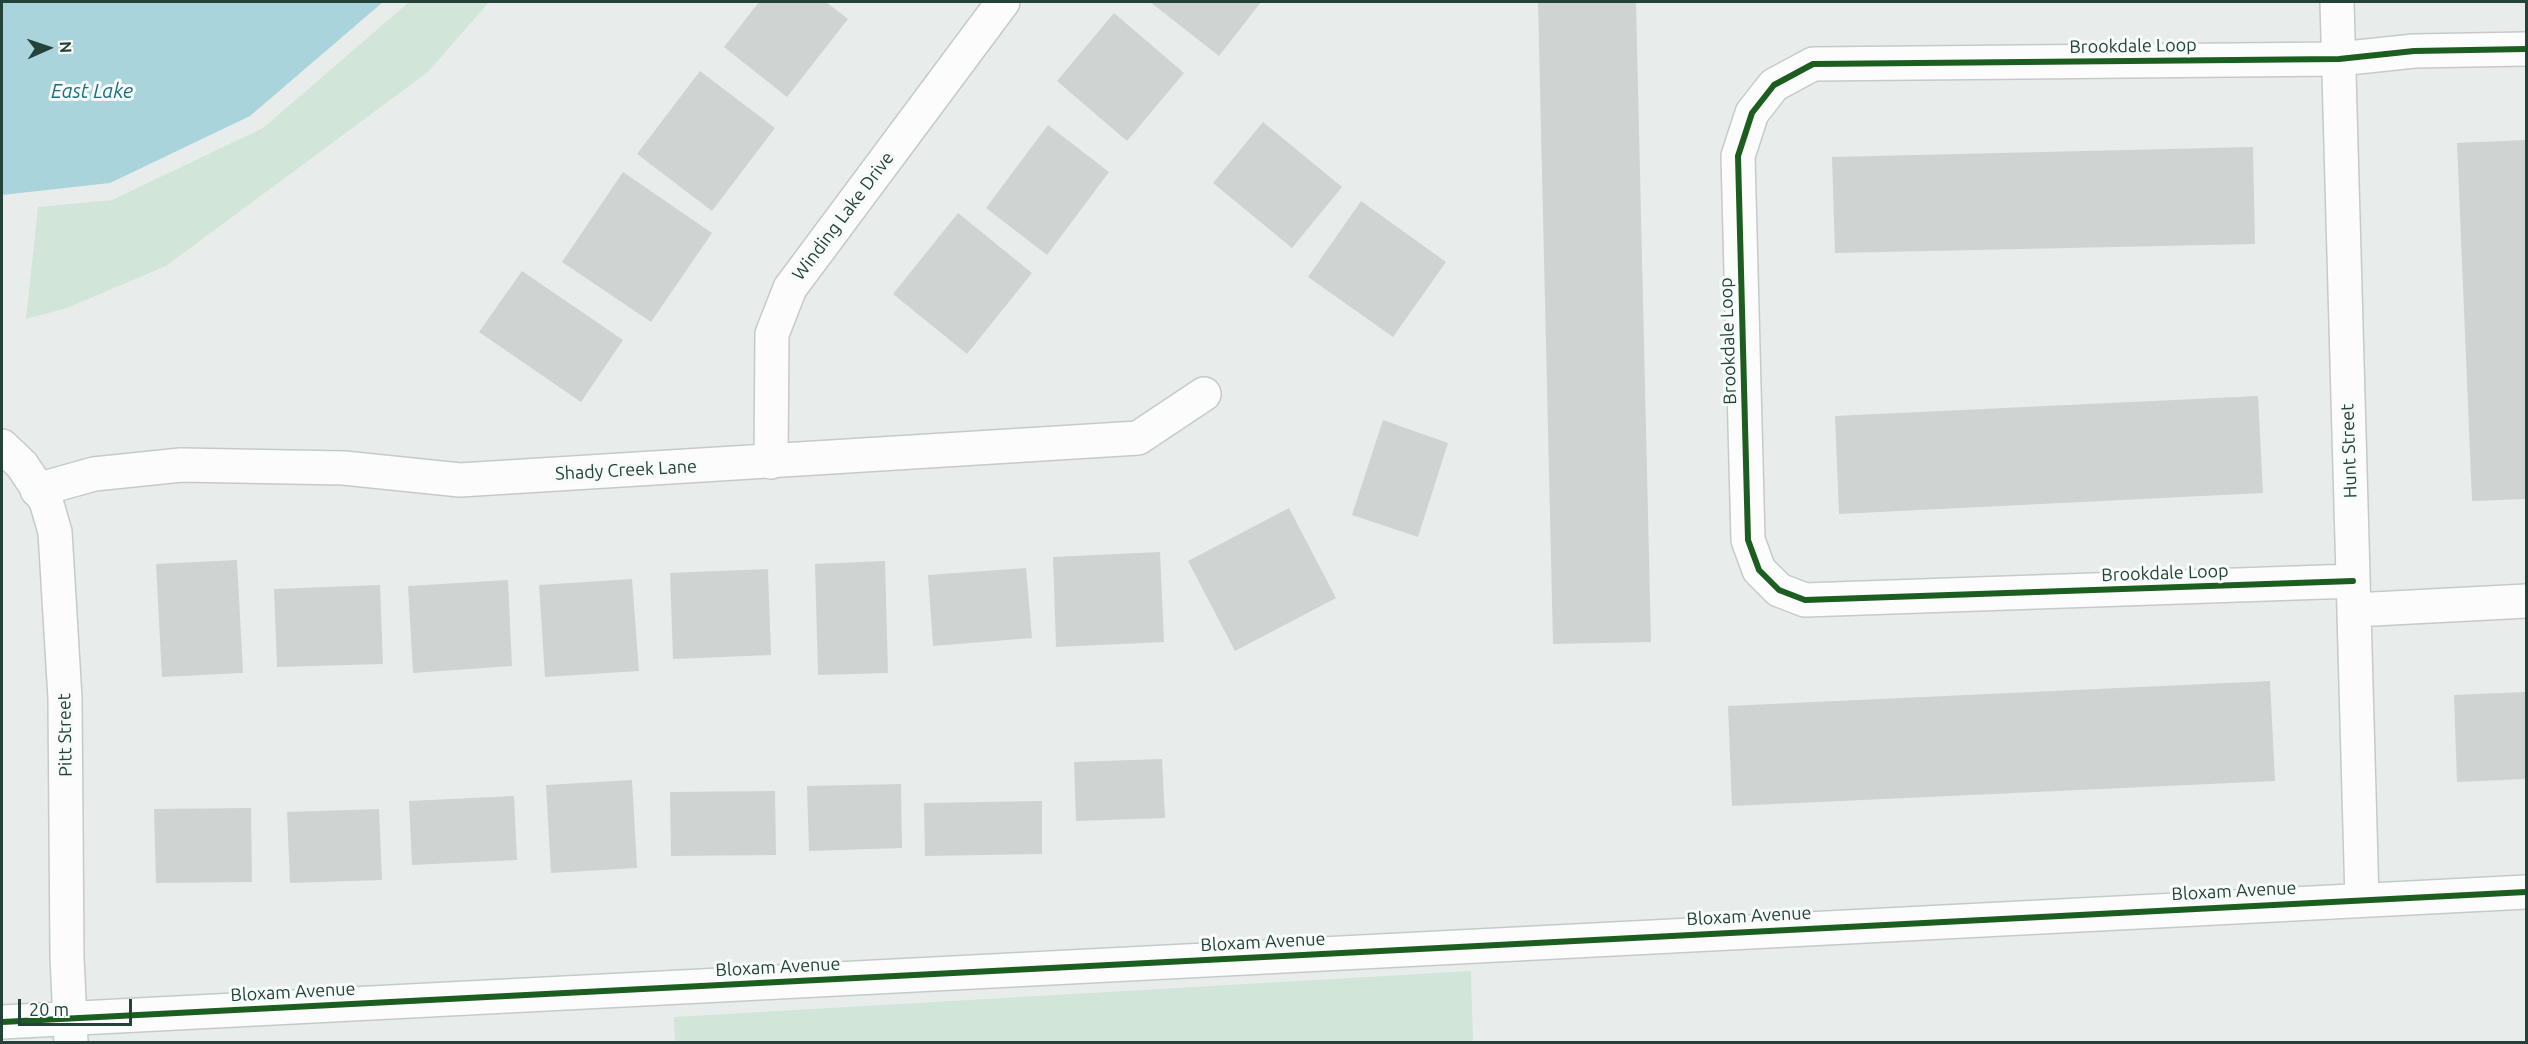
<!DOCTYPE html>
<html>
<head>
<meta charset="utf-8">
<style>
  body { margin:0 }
  #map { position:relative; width:2528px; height:1044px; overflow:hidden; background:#e8edeb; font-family:Ubuntu,sans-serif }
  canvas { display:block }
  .frame { position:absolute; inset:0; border:3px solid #24423a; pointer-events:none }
  .north { position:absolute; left:18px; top:18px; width:60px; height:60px; -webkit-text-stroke:4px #f7fbf9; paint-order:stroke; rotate:87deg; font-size:16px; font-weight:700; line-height:24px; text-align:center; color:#24423a }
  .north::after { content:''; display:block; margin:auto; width:21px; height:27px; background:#24423a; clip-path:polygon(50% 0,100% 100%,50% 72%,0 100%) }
  .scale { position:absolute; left:18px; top:999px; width:114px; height:27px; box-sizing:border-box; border:3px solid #24423a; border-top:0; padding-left:8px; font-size:18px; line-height:21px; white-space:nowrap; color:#24423a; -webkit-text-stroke:4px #f7fbf9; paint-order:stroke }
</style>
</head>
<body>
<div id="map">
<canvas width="2528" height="1044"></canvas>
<div class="frame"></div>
<div class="north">N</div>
<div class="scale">20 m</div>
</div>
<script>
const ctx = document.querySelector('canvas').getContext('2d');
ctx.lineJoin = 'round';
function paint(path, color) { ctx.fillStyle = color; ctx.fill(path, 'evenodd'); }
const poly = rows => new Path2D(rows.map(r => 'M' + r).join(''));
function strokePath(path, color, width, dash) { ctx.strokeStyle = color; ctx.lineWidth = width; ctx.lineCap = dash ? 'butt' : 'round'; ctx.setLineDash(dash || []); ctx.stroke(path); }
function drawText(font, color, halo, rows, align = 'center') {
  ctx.font = font + ' Ubuntu,sans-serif'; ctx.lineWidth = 6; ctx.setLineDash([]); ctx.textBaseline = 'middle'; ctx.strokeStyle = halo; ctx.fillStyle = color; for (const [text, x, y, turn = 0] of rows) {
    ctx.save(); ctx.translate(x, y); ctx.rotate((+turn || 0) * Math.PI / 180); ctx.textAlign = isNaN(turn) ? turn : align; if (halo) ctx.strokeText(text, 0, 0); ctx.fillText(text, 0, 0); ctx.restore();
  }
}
const green = poly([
  [409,2,489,2,428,72,166,266,67,308,26,319,38,207,112,200,263,128],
  [1471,971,1473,1042,675,1042,674,1017]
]);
const water = poly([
  [2,2,383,2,250,116,110,183,2,195]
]);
const building = poly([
  [759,2,826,2,848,19,787,97,724,47],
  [1150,2,1261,2,1219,56],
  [1538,2,1636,2,1651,642,1553,644],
  [1114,13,1184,73,1127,141,1057,81],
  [700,71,775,128,712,211,637,154],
  [1263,122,1342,187,1292,248,1213,183],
  [1048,125,1109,172,1047,255,986,208],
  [2526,140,2526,499,2472,501,2457,143],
  [2253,147,2255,244,1835,253,1832,157],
  [623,172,712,233,651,322,562,262],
  [1361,201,1446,262,1393,337,1308,277],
  [958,213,1032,273,967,354,893,294],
  [522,271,623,340,581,402,479,332],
  [2258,396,2263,493,1839,514,1835,416],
  [1383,420,1448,443,1418,537,1352,515],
  [1289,508,1336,598,1235,651,1188,561],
  [1160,552,1164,642,1056,647,1053,557],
  [237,560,243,673,162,677,156,564],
  [885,561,888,673,818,675,815,564],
  [1026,568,1032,638,933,646,928,575],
  [768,569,771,655,673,659,670,573],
  [632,579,639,671,545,677,539,585],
  [508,580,512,666,413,673,408,586],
  [380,585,383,664,277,667,274,589],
  [2270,681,2275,781,1732,806,1728,706],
  [2526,692,2526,779,2457,782,2454,695],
  [1162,759,1165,818,1076,821,1074,762],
  [632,780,637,868,551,873,546,785],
  [901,784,902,848,809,851,807,786],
  [775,791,776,855,671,856,670,792],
  [514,796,517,860,412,865,409,801],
  [1042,801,1042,854,925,856,924,803],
  [251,808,252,882,156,883,154,809],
  [379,809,382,880,290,883,287,812]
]);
const street = poly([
  [2337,2,2362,900],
  [2,446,22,465,46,501,55,532,65,698,67,957,71,1042],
  [771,462,772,334,790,288,1003,2],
  [37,490,94,474,181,465,344,468,460,480,1138,438,1204,394],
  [2353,581,1805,600,1779,590,1759,570,1748,540,1738,156,1752,113,1774,85,1813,64,2339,59,2414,51,2526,49],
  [2354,610,2526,601]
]);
const secondary = poly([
  [2,1022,2526,892]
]);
const cycleway = poly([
  [2353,581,1805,600,1779,590,1759,570,1748,540,1738,156,1752,113,1774,85,1813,64,2339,59,2414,51,2526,49],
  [2,1022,2526,892]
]);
const streetNames = [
  ["Brookdale Loop",2133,46,-1],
  ["Winding Lake Drive",843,216,-53],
  ["Brookdale Loop",1728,341,-92],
  ["Hunt Street",2349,451,-92],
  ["Shady Creek Lane",626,470,-3],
  ["Brookdale Loop",2165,573,-2],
  ["Pitt Street",65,735,-91],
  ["Bloxam Avenue",2234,891,-3],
  ["Bloxam Avenue",1749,916,-3],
  ["Bloxam Avenue",1263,942,-3],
  ["Bloxam Avenue",778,967,-3],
  ["Bloxam Avenue",293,992,-3]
];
const waterNames = [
  ["East Lake",92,91]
];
paint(green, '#d1e6d8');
paint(water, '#a9d4db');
paint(building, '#cfd4d2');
strokePath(street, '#c5cac8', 36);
strokePath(secondary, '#c3cbc8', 36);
strokePath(street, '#fcfcfc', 33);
strokePath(secondary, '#fcfcfc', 33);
strokePath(cycleway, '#1b5e20', 6);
drawText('18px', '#24423a', '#f7fbf9', streetNames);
drawText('italic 20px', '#1c6f80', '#f7fbf9', waterNames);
</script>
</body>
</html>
